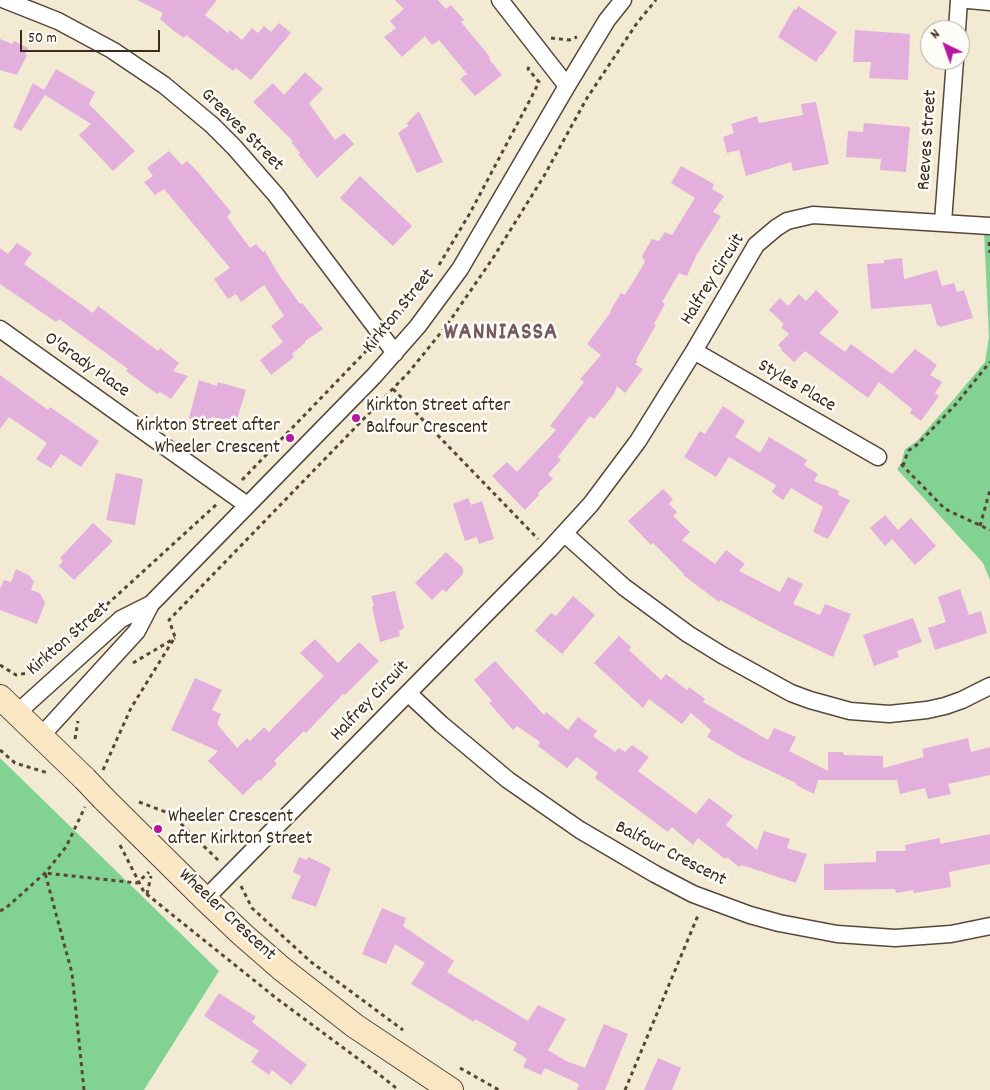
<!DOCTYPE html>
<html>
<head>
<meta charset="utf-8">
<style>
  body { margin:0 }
  #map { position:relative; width:990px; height:1090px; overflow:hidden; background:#f3ead3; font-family:Dekko,sans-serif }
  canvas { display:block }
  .north { position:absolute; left:920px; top:20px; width:50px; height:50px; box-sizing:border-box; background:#fdfcf7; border:1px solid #afa8a0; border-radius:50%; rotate:318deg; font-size:14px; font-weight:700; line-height:20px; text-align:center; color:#3b2a1e }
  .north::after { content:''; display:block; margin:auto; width:18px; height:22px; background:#b5179e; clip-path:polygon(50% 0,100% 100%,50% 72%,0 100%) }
  .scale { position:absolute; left:20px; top:30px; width:140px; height:22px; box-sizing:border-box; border:2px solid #3b2a1e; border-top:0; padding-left:6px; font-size:15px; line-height:18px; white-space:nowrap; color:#3b2a1e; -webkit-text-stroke:4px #fdfcf7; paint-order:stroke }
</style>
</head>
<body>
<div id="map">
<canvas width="990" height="1090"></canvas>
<div class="north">N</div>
<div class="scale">50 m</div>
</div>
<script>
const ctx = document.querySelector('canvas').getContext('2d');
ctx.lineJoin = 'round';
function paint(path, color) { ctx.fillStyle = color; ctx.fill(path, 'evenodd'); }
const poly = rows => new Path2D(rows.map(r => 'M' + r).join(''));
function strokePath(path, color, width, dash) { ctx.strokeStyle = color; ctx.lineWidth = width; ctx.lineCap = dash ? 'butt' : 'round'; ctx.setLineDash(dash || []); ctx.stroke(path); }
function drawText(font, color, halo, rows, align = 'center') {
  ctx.font = font + ' Dekko,sans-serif'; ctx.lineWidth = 5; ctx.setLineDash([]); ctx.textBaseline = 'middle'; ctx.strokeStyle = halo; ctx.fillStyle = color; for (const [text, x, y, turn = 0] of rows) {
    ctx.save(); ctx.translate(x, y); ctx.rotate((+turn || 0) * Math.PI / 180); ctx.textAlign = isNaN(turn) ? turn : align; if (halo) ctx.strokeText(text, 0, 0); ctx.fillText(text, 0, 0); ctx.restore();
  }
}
const green = poly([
  [984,232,990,233,990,580,983,563,897,469,901,464,905,449,916,442,954,399,985,362,989,337],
  [0,758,219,971,144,1090,0,1090]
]);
const building = poly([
  [137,0,217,0,205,15,228,33,230,30,242,40,252,28,258,33,264,26,271,32,279,23,291,33,251,80,236,68,233,71,186,35,184,38,174,31,160,19,163,13],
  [395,0,438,0,446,9,451,5,464,20,461,22,490,57,489,59,502,75,475,96,460,79,467,74,439,40,432,45,425,36,402,57,384,37,396,28,390,21,404,9],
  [798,6,837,32,822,55,821,54,816,62,778,37,794,9,796,10],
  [855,30,910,34,908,80,869,78,871,62,853,62],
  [0,39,12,44,14,41,28,48,25,55,27,55,17,75,0,70],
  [56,69,95,92,89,104,135,151,113,171,79,135,91,124,45,95,21,131,13,127,33,83,44,90],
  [305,72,323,89,309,103,335,140,344,133,354,144,317,178,298,154,300,153,291,142,293,141,253,102,273,83,284,95],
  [816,102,829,164,793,171,791,162,746,176,739,150,727,153,723,137,734,133,731,124,757,116,759,123,803,115,801,104],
  [419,111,443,162,417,173,398,133,408,126,407,123],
  [864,123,910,127,906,172,880,170,881,159,846,157,848,131,863,132],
  [169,151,182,165,187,161,198,172,231,212,227,217,250,248,256,244,263,252,265,251,277,272,300,304,302,303,323,329,305,341,305,343,292,354,294,357,271,375,260,360,283,342,271,326,284,316,264,285,241,302,236,294,228,299,214,279,230,268,164,189,155,195,144,182,153,176,147,168],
  [681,166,714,184,712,189,724,196,713,212,721,216,696,256,687,276,679,273,662,302,665,304,654,324,656,325,636,360,638,362,635,364,643,369,625,393,617,386,614,394,594,419,590,416,558,457,561,460,548,474,553,479,538,493,539,495,525,510,492,476,507,462,517,472,556,430,550,426,584,382,580,379,601,355,587,344,611,312,610,311,621,293,625,295,645,262,642,256,652,239,659,241,665,232,672,235,695,198,671,183],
  [360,176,412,226,393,246,340,198],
  [17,243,32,253,24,264,93,313,98,306,158,351,160,348,179,363,173,371,188,376,171,399,160,392,157,394,126,371,128,369,59,319,56,322,0,284,0,248,8,254],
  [902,258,904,279,937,270,942,286,954,283,957,292,964,290,973,318,940,327,939,325,937,325,931,304,871,309,867,264,884,263,884,260],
  [816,290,839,312,819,333,845,352,851,344,892,374,915,349,937,365,930,375,942,382,935,393,939,396,921,421,910,413,912,409,879,382,868,398,805,351,794,362,781,350,782,349,778,345,789,334,781,327,784,324,769,310,780,298,788,306,799,294,806,301],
  [0,375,48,410,50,407,99,441,81,467,61,454,51,468,36,459,47,443,9,417,0,429],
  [199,380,217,386,218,382,246,390,236,422,212,417,210,424,189,418],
  [723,406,745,421,735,437,760,453,769,437,807,460,804,465,818,474,814,481,839,491,838,495,850,500,828,539,813,532,823,507,791,488,783,500,772,492,776,485,729,457,716,477,684,457,700,431,705,434],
  [116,473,143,479,135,525,106,520],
  [663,489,673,499,669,504,677,512,673,516,690,532,682,540,715,564,726,550,745,564,739,571,780,592,788,577,803,584,793,604,820,615,825,604,851,614,833,657,780,632,720,600,719,602,683,575,684,574,653,543,651,545,628,521],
  [468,498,471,505,482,501,494,539,479,544,477,537,465,541,453,504],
  [885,515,898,530,911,518,936,546,915,565,892,539,885,546,870,528],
  [93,523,113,541,74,580,59,566,63,561,60,558],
  [446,552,463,568,463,574,446,592,443,589,432,600,415,583],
  [16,569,30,576,34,582,31,590,40,593,45,603,37,624,0,610,0,589,4,580,11,582],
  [960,589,969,615,981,611,987,633,935,650,928,628,946,622,938,597],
  [395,591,404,628,399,631,400,636,380,642,372,607,374,606,371,596],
  [573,596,595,615,562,654,535,631,551,613,556,616],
  [913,618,922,642,897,651,899,657,874,666,863,635],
  [619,636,631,647,629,650,661,680,666,674,687,690,689,687,705,699,703,702,768,740,774,728,796,737,789,751,828,771,828,752,843,752,844,755,883,756,883,768,924,757,922,749,968,738,971,752,990,747,990,775,948,784,951,794,928,799,925,788,900,794,897,780,818,780,814,794,796,785,796,783,748,760,748,761,707,737,711,730,691,713,682,724,649,699,643,708,594,663],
  [315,639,338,663,359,642,379,661,345,695,343,694,306,733,304,731,274,761,277,764,260,781,259,779,243,795,208,761,218,751,171,730,195,678,222,690,212,710,221,714,217,724,237,748,247,738,250,741,264,727,269,732,324,676,300,653],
  [495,661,544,715,546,712,568,730,578,717,597,731,593,736,615,752,619,748,625,752,632,745,649,757,638,771,696,814,709,798,733,816,726,825,757,850,764,831,790,839,787,848,807,854,796,883,742,865,739,867,727,857,725,859,698,838,693,845,672,827,668,832,595,778,598,773,577,757,567,768,538,746,540,742,517,726,513,730,489,703,492,701,474,680],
  [990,834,990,864,949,872,951,887,914,893,913,890,896,893,895,889,824,890,824,864,876,862,876,851,906,851,905,845,940,838,940,844],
  [299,857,307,860,308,857,331,868,316,907,291,898,301,876,293,872],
  [382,908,406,918,403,926,454,961,447,972,528,1021,538,1005,566,1019,548,1050,566,1061,585,1068,604,1024,628,1034,605,1090,577,1090,579,1084,545,1068,541,1075,523,1067,527,1059,513,1050,517,1043,475,1019,474,1022,411,984,425,963,395,944,386,964,362,954],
  [219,993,256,1017,252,1022,307,1065,291,1085,272,1070,269,1075,251,1062,259,1051,204,1016],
  [658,1058,681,1068,672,1090,644,1090]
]);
const path = poly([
  [551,38,569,40,577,37],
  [989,242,990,253],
  [439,265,470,213,531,98,539,82,528,69,530,65],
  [392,323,427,282],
  [393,389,538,539],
  [901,464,945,509,990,530],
  [903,466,908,451,918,444,956,404,990,362],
  [242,480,371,346],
  [980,526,990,490],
  [133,663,175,638],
  [0,665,16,675,33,672,217,504],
  [75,739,78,721],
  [0,750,15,763,48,773],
  [103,770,131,708,175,637,169,620,409,372,447,325,493,258,544,176,587,98,637,23,656,0],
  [139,802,171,814,219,861],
  [120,845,144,892,276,998,380,1075,396,1088,396,1090],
  [241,886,252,908,311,962,403,1030],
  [147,894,151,876],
  [0,911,6,908,45,873,66,847,85,807],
  [460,1068,499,1090],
  [84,1090,72,973,45,873,137,883,149,872],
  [625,1090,699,913]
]);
const street = poly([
  [5,0,58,21,112,50,164,85,212,125,234,147,276,195,395,353],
  [500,0,567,86],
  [968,0,990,2],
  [957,30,959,0],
  [943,222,955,60],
  [0,329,247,505],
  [694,351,878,457],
  [565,534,624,587,688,634,722,655,791,693,810,700,850,711,889,714,927,710,945,706,962,700,990,686],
  [408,693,441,724,508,780,580,830,655,874,693,894,750,915,779,923,837,934,895,938,951,934,990,926],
  [17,713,121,619,151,604],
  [41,736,137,631,151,604,374,376,418,326,460,269,567,86,607,20,623,0],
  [205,899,549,550,591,504,638,441,694,351,756,245,776,228,787,221,813,215,990,226]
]);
const secondary = poly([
  [0,697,85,779],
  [104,799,205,899,243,935,282,969,355,1026,451,1090]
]);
const secondaryBridge = poly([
  [85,779,104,799]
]);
const markers = [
  [356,418,5,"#b5179e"],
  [290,438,5,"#b5179e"],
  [158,829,5,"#b5179e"]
];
const streetNames = [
  ["Greeves Street",241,131,45],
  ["Reeves Street",929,140,-86],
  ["Halfrey Circuit",714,280,-58],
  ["Kirkton Street",400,312,-51],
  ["O'Grady Place",86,366,35],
  ["Styles Place",796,387,30],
  ["Kirkton Street",69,640,-41],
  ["Halfrey Circuit",371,702,-46],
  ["Balfour Crescent",670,855,27],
  ["Wheeler Crescent",226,916,43]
];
const poiNames = [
  ["Kirkton Street after",366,407],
  ["Balfour Crescent",366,429],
  ["Kirkton Street after",280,427,"right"],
  ["Wheeler Crescent",280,449,"right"],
  ["Wheeler Crescent",168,818],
  ["after Kirkton Street",168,840]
];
const districtNames = [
  ["WANNIASSA",501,335]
];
paint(green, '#82d393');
paint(building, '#e3b0dd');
strokePath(street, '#574739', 19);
strokePath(secondary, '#574739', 26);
strokePath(path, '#574739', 3, [4, 4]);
strokePath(street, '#fff', 16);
strokePath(secondary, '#f9e7c3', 24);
strokePath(secondaryBridge, '#574739', 26, []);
strokePath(secondaryBridge, '#f9e7c3', 24);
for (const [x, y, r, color] of markers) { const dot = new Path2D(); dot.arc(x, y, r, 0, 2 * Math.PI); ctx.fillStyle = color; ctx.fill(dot); strokePath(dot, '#fdfcf7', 2); }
drawText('19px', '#3b2a1e', '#fdfcf7', streetNames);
drawText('19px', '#3b2a1e', '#fdfcf7', poiNames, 'left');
ctx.letterSpacing = '1px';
drawText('bold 24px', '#765961', '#fdfcf7', districtNames);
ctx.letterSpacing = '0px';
</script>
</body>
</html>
